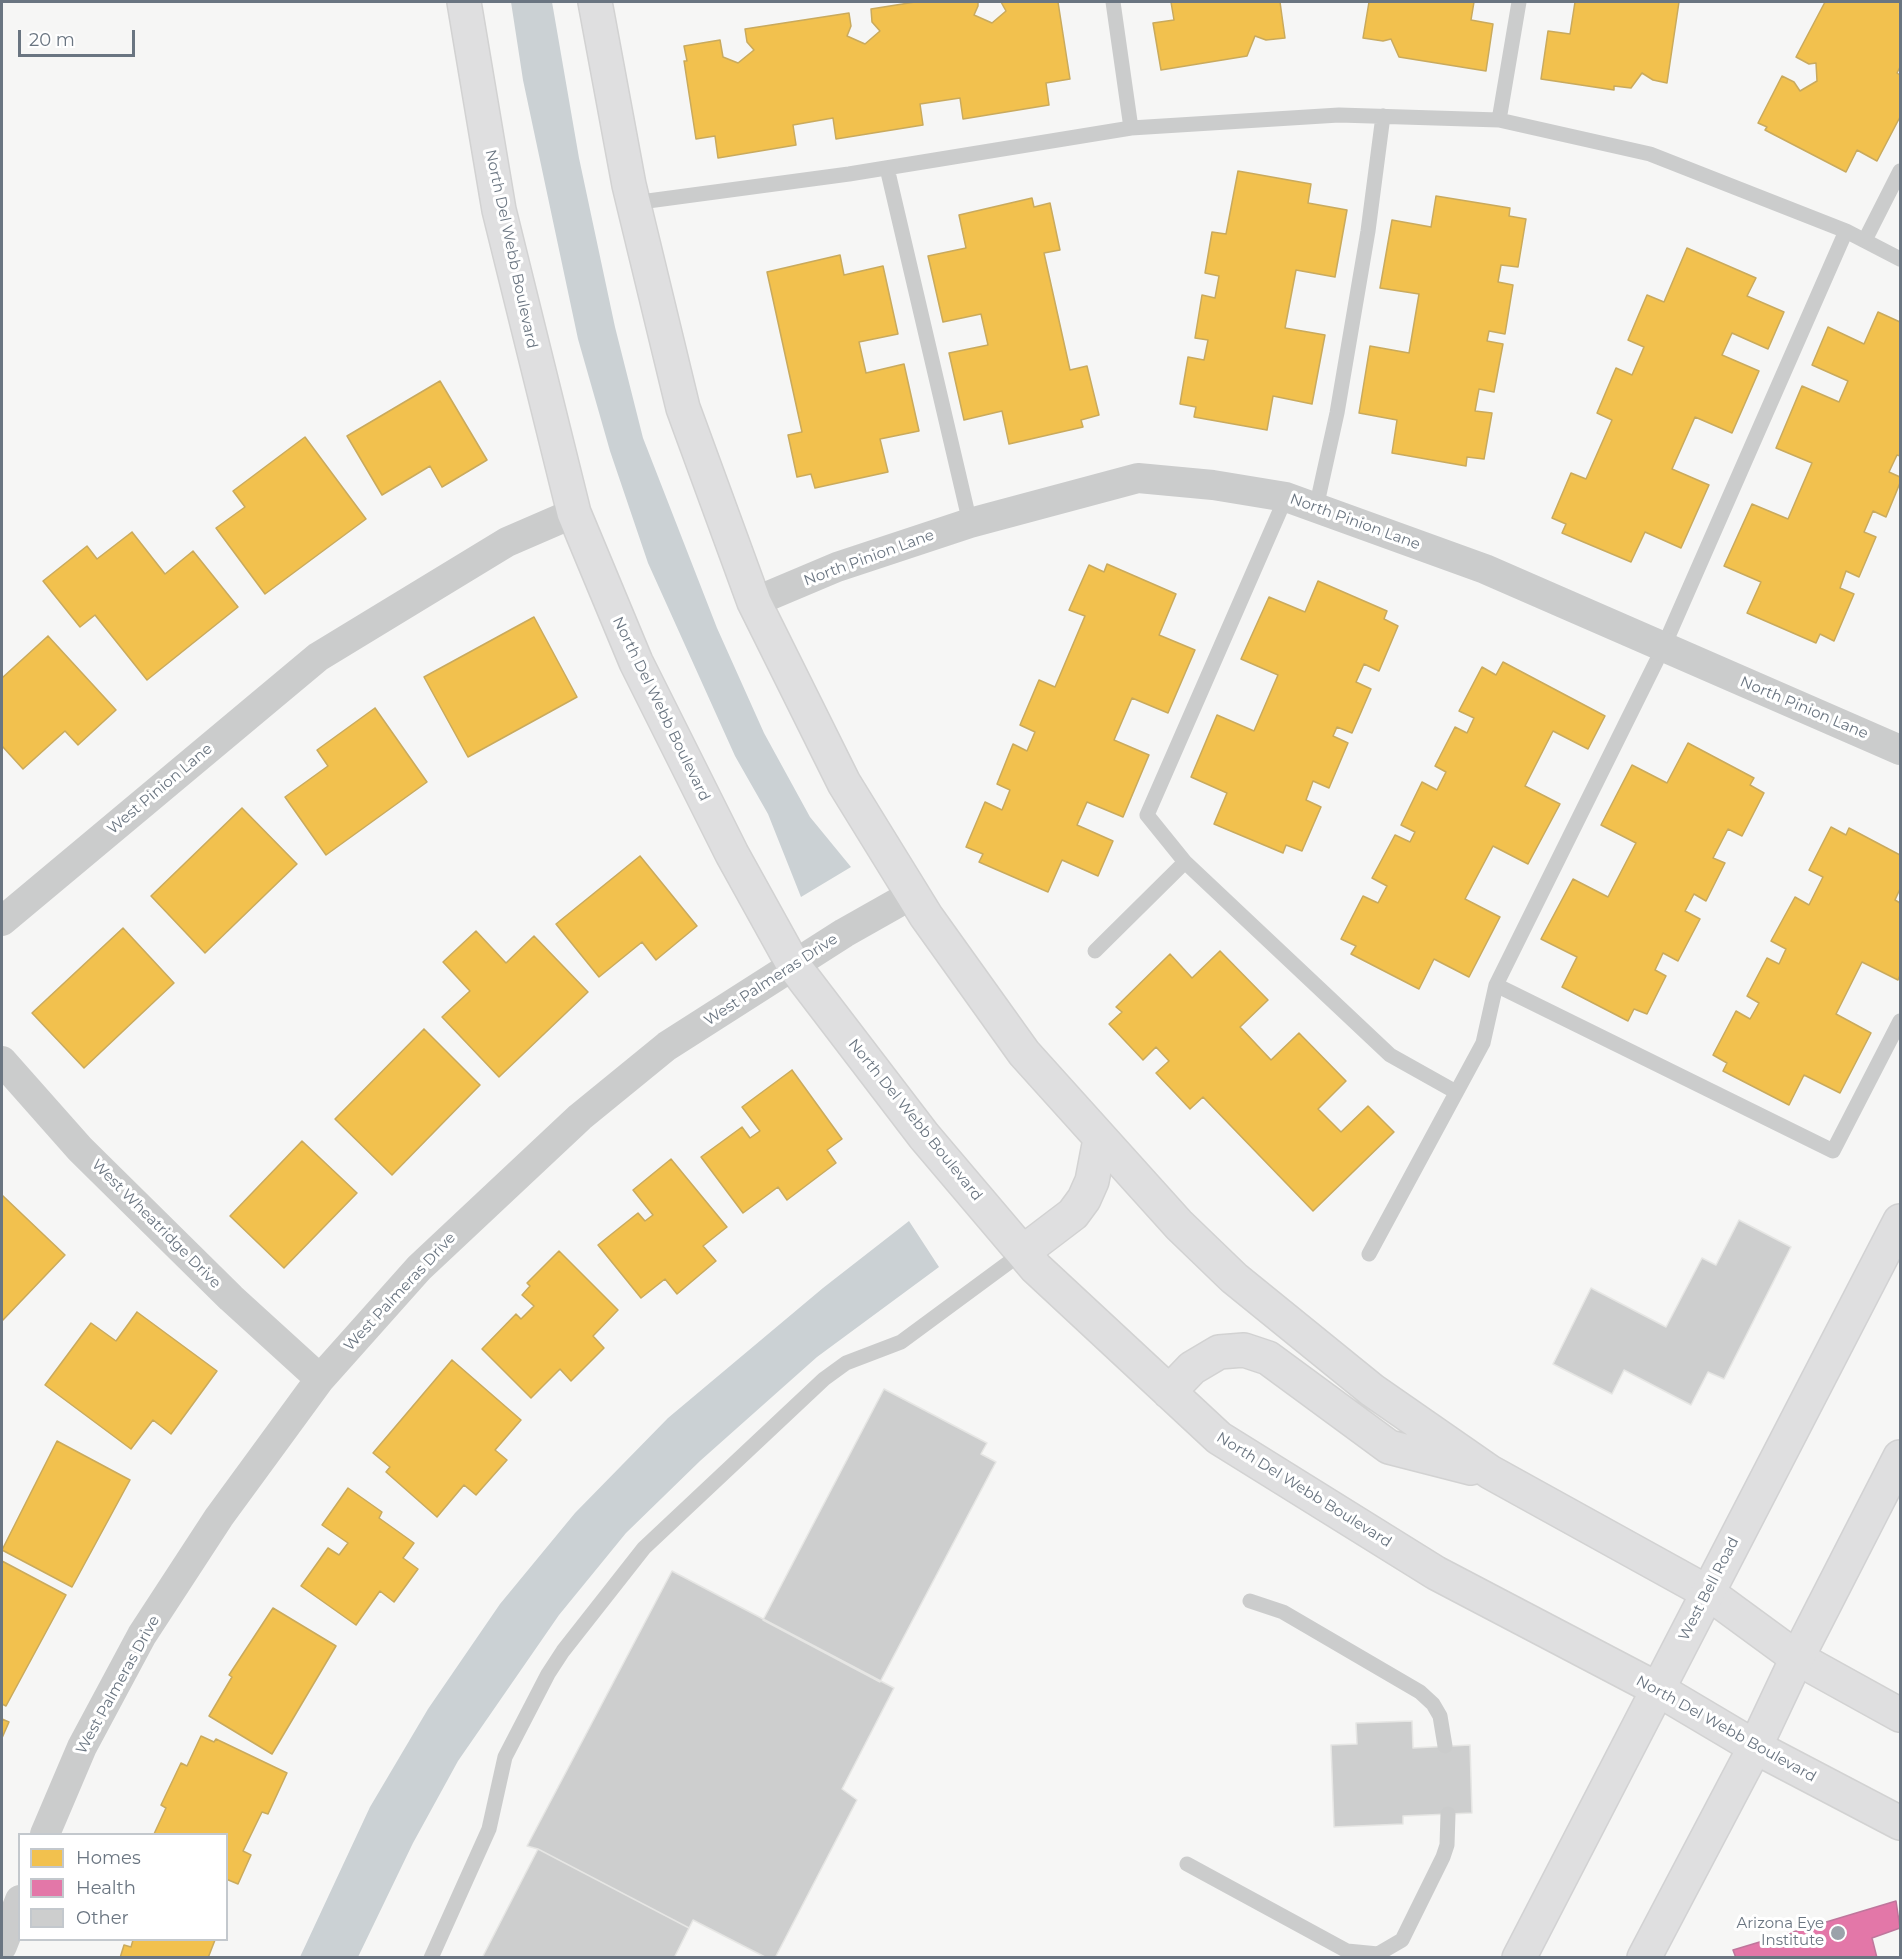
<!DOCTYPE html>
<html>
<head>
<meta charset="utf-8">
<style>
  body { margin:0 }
  #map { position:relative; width:1902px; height:1959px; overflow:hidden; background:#f6f6f5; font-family:Montserrat,sans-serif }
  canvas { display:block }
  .frame { position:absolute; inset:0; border:3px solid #6a7581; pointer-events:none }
  .legend { position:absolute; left:18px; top:1833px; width:210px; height:108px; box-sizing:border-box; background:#fff; border:2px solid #c3c8cd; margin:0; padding:8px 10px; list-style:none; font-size:18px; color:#6a7581 }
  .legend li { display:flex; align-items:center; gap:12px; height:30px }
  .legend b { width:30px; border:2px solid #c3c8cd }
  .scale { position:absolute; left:18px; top:30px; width:117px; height:27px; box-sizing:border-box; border:3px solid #6a7581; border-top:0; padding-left:8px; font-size:18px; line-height:21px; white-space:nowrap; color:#6a7581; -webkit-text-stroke:4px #fff; paint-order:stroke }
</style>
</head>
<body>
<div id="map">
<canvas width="1902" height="1959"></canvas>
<div class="frame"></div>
<ul class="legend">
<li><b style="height:16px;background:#f2c14e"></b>Homes</li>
<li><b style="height:16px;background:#e377a8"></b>Health</li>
<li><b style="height:16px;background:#cdcece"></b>Other</li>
</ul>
<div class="scale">20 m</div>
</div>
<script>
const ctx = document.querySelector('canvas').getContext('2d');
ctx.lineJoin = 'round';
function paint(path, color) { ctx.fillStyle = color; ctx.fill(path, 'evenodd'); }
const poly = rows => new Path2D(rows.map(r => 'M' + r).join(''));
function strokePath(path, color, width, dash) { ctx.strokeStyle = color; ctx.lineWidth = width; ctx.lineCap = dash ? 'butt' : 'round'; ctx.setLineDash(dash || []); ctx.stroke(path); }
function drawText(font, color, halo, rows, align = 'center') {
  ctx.font = font + ' Montserrat,sans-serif'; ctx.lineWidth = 6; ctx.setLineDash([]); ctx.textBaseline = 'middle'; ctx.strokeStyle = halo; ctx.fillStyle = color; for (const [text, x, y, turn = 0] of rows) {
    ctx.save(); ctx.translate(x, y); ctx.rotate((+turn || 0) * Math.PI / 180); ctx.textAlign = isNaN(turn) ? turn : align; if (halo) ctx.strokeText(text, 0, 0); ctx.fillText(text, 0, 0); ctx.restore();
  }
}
const water = poly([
  [511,2,552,2,579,158,615,327,643,438,717,628,764,733,810,817,851,867,801,897,768,814,735,756,648,563,610,451,578,339,523,80],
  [909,1221,939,1267,817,1357,700,1461,626,1533,559,1615,458,1761,413,1843,358,1957,300,1957,370,1807,428,1709,500,1604,575,1513,668,1418,823,1288]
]);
const homes = poly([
  [915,2,978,2,978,6,974,15,992,23,1006,11,1001,2,1058,2,1070,79,1046,83,1049,105,963,119,960,98,920,104,923,125,836,139,833,118,793,125,796,145,718,158,715,136,696,139,684,61,687,61,684,46,720,40,723,57,738,63,754,50,747,42,745,29,849,13,851,26,847,36,865,44,880,31,872,22,871,9,915,2],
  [1171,2,1280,2,1285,38,1266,40,1255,36,1247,56,1161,70,1153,23,1174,20,1171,2],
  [1369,2,1474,2,1471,20,1493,24,1486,71,1399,57,1391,39,1383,41,1363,38,1369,2],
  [1575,2,1679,2,1667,83,1653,80,1642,73,1631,88,1614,86,1614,90,1541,79,1548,31,1570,34,1575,2],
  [1825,2,1900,2,1900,67,1897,73,1900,75,1900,117,1877,161,1857,150,1846,172,1765,130,1767,127,1758,123,1782,76,1794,82,1800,91,1817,81,1816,63,1809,64,1796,57,1825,2],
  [1238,171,1311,184,1308,203,1347,210,1335,277,1296,270,1285,328,1325,335,1312,404,1273,396,1267,430,1194,417,1196,407,1180,404,1188,357,1204,360,1208,340,1195,338,1202,295,1215,298,1219,276,1205,273,1212,232,1226,234,1238,171],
  [1436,196,1510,208,1509,216,1526,219,1518,267,1501,265,1498,282,1513,285,1505,334,1489,331,1487,341,1503,344,1494,392,1479,389,1475,411,1492,413,1484,459,1467,457,1466,466,1392,453,1397,420,1359,413,1370,346,1409,353,1419,294,1380,288,1392,220,1431,227,1436,196],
  [1032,198,1034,207,1050,203,1060,250,1044,253,1070,370,1087,366,1099,415,1081,420,1083,427,1009,444,1002,411,964,420,949,353,988,345,981,314,943,322,928,256,966,248,959,215,1032,198],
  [1687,248,1756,278,1747,296,1784,312,1768,349,1732,333,1722,355,1759,371,1732,433,1695,417,1672,469,1709,485,1681,548,1645,532,1631,562,1562,533,1566,524,1552,518,1571,473,1586,479,1612,420,1597,413,1616,368,1632,375,1644,347,1628,340,1647,295,1664,302,1687,248],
  [840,255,844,275,883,266,898,334,859,342,866,373,904,364,919,431,880,439,888,472,815,488,811,474,797,477,788,435,802,432,767,272,840,255],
  [1878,312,1900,322,1900,456,1897,455,1889,472,1900,477,1900,483,1886,517,1873,511,1864,532,1876,537,1859,577,1846,571,1840,588,1854,594,1834,641,1820,634,1816,643,1747,613,1761,582,1724,566,1752,504,1788,519,1812,463,1776,448,1802,386,1839,402,1848,381,1812,365,1828,327,1864,344,1878,312],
  [440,381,487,460,442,487,430,466,382,495,347,436,440,381],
  [305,437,366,519,265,594,216,528,245,507,233,491,305,437],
  [132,532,165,574,193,551,238,607,147,680,95,615,80,627,43,581,87,546,97,559,132,532],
  [1107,564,1176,594,1159,635,1195,650,1168,713,1132,698,1114,740,1149,755,1123,817,1087,802,1077,825,1113,841,1098,876,1062,860,1048,892,979,862,983,854,966,847,985,802,1002,810,1010,790,997,784,1013,744,1027,751,1035,732,1020,725,1039,680,1055,687,1085,616,1069,610,1089,565,1104,572,1107,564],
  [1318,581,1387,611,1384,619,1398,626,1379,671,1364,664,1356,682,1371,689,1352,733,1337,727,1333,736,1348,743,1329,788,1313,781,1306,800,1321,807,1302,851,1286,845,1283,853,1214,824,1227,793,1191,777,1217,715,1254,731,1278,675,1241,659,1269,597,1305,612,1318,581],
  [534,617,577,697,468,757,424,677,534,617],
  [48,636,116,710,78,745,65,731,23,769,2,746,2,678,48,636],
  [1503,662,1605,716,1588,749,1553,731,1525,786,1560,804,1528,864,1493,846,1465,899,1500,917,1469,977,1434,959,1419,989,1351,954,1356,946,1341,939,1363,896,1378,903,1387,886,1372,878,1395,835,1410,842,1415,832,1401,825,1422,782,1437,790,1446,772,1435,766,1455,727,1467,733,1474,718,1459,711,1482,667,1496,675,1503,662],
  [375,708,427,782,326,855,285,797,328,766,317,750,375,708],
  [1688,743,1754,778,1750,785,1764,793,1742,836,1728,829,1713,858,1725,863,1706,901,1694,894,1685,911,1700,919,1678,961,1663,953,1655,970,1666,976,1647,1014,1634,1009,1628,1021,1562,987,1577,957,1541,939,1573,879,1608,897,1636,843,1601,825,1632,765,1667,783,1688,743],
  [242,808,297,864,205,953,151,896,242,808],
  [1831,827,1846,835,1849,828,1900,855,1900,889,1895,900,1900,903,1900,975,1898,980,1862,962,1836,1014,1871,1033,1840,1093,1804,1075,1789,1105,1723,1071,1727,1063,1713,1055,1736,1011,1750,1019,1759,1003,1747,996,1767,958,1779,964,1786,949,1771,941,1795,897,1809,905,1823,877,1809,870,1831,827],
  [640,856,697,926,656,960,642,942,599,977,556,924,640,856],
  [123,928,174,983,84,1068,32,1013,123,928],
  [476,931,506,963,534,936,588,992,499,1077,442,1017,470,991,443,962,476,931],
  [1220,951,1268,1000,1240,1027,1271,1060,1299,1033,1346,1081,1318,1109,1341,1132,1368,1106,1394,1132,1313,1211,1203,1097,1190,1109,1156,1073,1169,1061,1156,1047,1143,1060,1109,1024,1122,1012,1116,1007,1170,954,1192,978,1220,951],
  [424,1029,480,1085,392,1175,335,1119,424,1029],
  [792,1070,842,1139,827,1150,836,1163,787,1200,778,1187,743,1213,701,1157,742,1127,750,1138,760,1131,742,1107,792,1070],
  [302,1141,357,1193,284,1268,230,1216,302,1141],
  [671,1159,727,1227,703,1246,716,1261,677,1294,665,1279,641,1298,598,1245,638,1213,645,1221,653,1215,633,1190,671,1159],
  [2,1195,65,1255,3,1320,2,1318,2,1195],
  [559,1251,618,1310,593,1336,604,1348,571,1381,560,1369,531,1398,482,1349,516,1314,521,1319,534,1306,522,1295,530,1286,527,1283,559,1251],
  [137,1312,217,1371,171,1434,153,1420,131,1449,45,1385,91,1323,116,1341,137,1312],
  [452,1360,521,1420,495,1450,507,1460,476,1495,464,1485,437,1517,386,1472,390,1467,373,1453,452,1360],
  [57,1441,130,1480,72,1587,2,1550,57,1441],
  [348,1488,382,1512,379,1518,414,1543,403,1558,418,1569,394,1602,380,1591,356,1625,301,1586,328,1548,339,1555,348,1543,322,1525,348,1488],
  [2,1561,66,1595,6,1706,2,1704,2,1561],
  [273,1608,336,1646,272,1754,209,1716,232,1677,229,1675,273,1608],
  [2,1719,9,1722,2,1738,2,1719],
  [201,1736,214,1742,216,1739,287,1773,268,1814,262,1812,243,1851,251,1855,238,1884,226,1879,226,1834,154,1834,166,1808,161,1805,181,1763,187,1766,201,1736],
  [133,1940,215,1940,208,1958,120,1958,124,1945,131,1947,133,1940]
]);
const health = poly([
  [1896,1901,1900,1928,1872,1938,1877,1958,1736,1958,1733,1950,1896,1901]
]);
const building = poly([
  [1739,1220,1791,1247,1724,1379,1708,1372,1691,1405,1624,1370,1612,1394,1553,1364,1591,1288,1666,1327,1702,1258,1716,1265,1739,1220],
  [884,1389,987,1443,981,1454,996,1462,880,1682,763,1620,884,1389],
  [672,1571,894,1688,842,1789,857,1800,775,1958,767,1958,693,1920,689,1928,538,1849,527,1846,672,1571],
  [1412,1721,1413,1748,1470,1745,1472,1813,1403,1816,1403,1824,1334,1827,1331,1745,1357,1744,1356,1723,1412,1721],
  [538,1849,689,1928,674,1958,482,1958,538,1849]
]);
const lane = poly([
  [1113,2,1131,128],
  [1499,120,1519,2],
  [887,168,970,523],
  [633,203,849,174,1131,128,1339,115,1499,120,1650,154,1846,231,1900,259],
  [1865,240,1900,171],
  [1286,497,1147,815,1185,862,1390,1055,1456,1092],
  [1316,508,1337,413,1368,231,1383,116],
  [1095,951,1185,862],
  [1496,985,1833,1151,1900,1021],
  [1369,1254,1483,1043,1496,985,1663,648,1846,231],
  [1250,1601,1283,1612,1420,1692,1433,1704,1440,1716,1445,1746],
  [1187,1864,1347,1951,1378,1954,1402,1940,1443,1857,1447,1845,1448,1814],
  [431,1958,489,1829,505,1757,548,1674,563,1651,644,1548,824,1379,846,1363,901,1342,1023,1252]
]);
const street = poly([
  [754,602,837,567,970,523,1138,478,1213,485,1286,497,1485,569,1900,750],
  [2,921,318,657,507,542,574,513],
  [2,1061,80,1149,231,1298,320,1379],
  [45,1834,82,1747,142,1635,219,1517,320,1379,419,1268,580,1117,667,1046,844,933,913,894],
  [2,1946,20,1900]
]);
const secondary = poly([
  [464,2,499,210,574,513,636,662,732,854,794,966,924,1136,1036,1268,1219,1438,1436,1573,1659,1690,1755,1747,1900,1823],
  [595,2,629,185,683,408,754,602,844,783,926,916,1024,1053,1179,1225,1234,1278,1372,1390,1490,1472,1707,1592,1797,1658,1900,1715],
  [1023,1252,1073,1214,1084,1199,1092,1181,1100,1139],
  [1169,1392,1192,1368,1219,1352,1244,1350,1268,1358,1389,1447,1471,1468]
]);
const primary = poly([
  [1519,1958,1900,1221],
  [1644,1958,1755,1747,1797,1658,1900,1457]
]);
const markers = [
  [1838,1933,8,"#9ba2aa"]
];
const streetNames = [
  ["North Del Webb Boulevard",511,249,78],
  ["North Pinion Lane",1355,522,20],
  ["North Pinion Lane",869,558,-20],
  ["North Pinion Lane",1804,708,23],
  ["North Del Webb Boulevard",661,709,64],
  ["West Pinion Lane",160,789,-40],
  ["West Palmeras Drive",771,980,-33],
  ["North Del Webb Boulevard",915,1120,51],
  ["West Wheatridge Drive",156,1224,45],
  ["West Palmeras Drive",400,1292,-47],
  ["North Del Webb Boulevard",1304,1490,32],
  ["West Bell Road",1709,1589,-63],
  ["West Palmeras Drive",118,1685,-61],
  ["North Del Webb Boulevard",1726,1729,29]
];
const poiNames = [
  ["Arizona Eye",1824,1924],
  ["Institute",1824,1941]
];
paint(water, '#cbd1d4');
paint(homes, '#f2c14e');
strokePath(homes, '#c9aa5d', 1.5);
paint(health, '#e377a8');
strokePath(health, '#bf769c', 1.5);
paint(building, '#cdcece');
strokePath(building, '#e6e6e4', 1.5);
strokePath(secondary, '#d2d2d2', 36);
strokePath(primary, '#d2d2d3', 36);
strokePath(lane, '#cbcccc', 15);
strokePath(street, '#cbcccc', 30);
strokePath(secondary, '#dfdfe0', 33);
strokePath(primary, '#dfdfe0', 33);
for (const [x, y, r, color] of markers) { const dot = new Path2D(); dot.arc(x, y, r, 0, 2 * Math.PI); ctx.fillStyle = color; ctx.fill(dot); strokePath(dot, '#fff', 2); }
drawText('15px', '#6a7581', '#fff', streetNames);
drawText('15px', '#6a7581', '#fff', poiNames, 'right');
</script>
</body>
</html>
